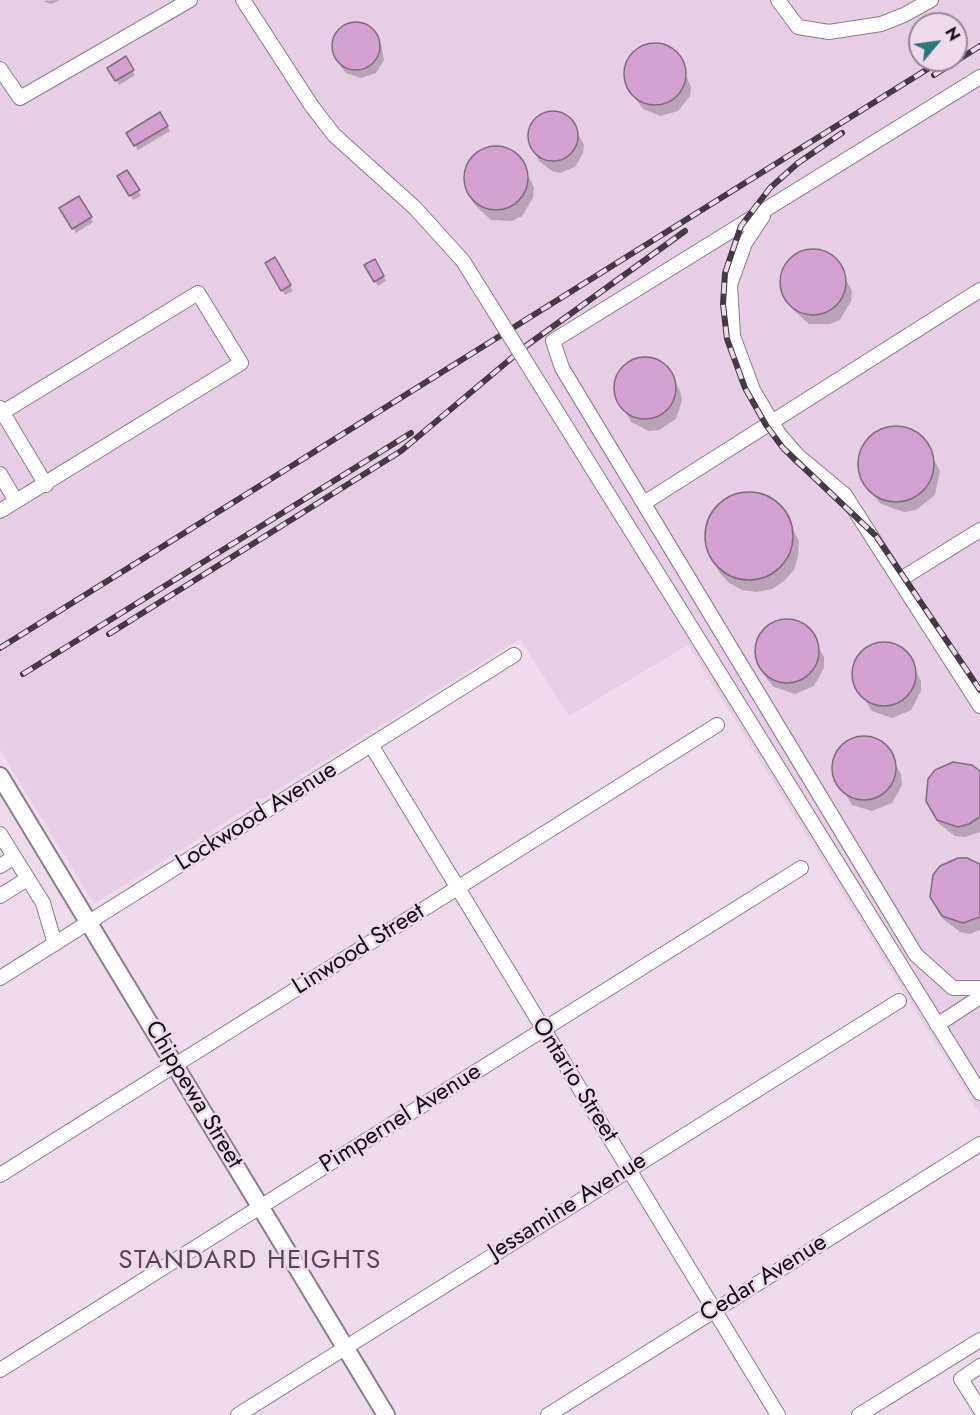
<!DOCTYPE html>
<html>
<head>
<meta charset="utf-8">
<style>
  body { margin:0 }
  #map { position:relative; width:980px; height:1415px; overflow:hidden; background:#eddbec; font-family:Jost,sans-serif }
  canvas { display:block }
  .north { position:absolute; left:908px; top:12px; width:60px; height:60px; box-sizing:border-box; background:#eddbec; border:2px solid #968995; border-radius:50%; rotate:61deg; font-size:16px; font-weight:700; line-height:24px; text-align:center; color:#130d13 }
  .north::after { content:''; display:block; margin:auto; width:21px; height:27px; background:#2d7778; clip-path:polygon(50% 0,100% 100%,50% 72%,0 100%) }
</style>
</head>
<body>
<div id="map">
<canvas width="980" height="1415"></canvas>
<div class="north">N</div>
</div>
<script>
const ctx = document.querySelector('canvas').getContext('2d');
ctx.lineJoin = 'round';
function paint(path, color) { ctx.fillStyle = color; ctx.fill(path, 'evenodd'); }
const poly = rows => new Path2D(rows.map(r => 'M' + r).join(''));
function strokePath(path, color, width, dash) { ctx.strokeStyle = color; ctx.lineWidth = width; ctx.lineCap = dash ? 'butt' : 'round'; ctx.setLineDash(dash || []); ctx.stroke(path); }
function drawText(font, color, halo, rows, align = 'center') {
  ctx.font = font + ' Jost,sans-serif'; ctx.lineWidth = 5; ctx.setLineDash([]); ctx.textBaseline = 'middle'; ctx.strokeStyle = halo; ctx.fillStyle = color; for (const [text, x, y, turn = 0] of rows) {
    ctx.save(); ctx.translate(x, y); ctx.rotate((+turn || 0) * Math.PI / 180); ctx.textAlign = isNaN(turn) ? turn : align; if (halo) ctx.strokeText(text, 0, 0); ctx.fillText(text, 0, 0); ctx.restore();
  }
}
const built = poly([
  [0,0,980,0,980,1114,688,645,569,716,520,639,94,904,0,750],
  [920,24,956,24,956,60,920,60]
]);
const shadow = poly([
  [40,0,43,1,60,0,51,4],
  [352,23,366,25,381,44,384,60,376,73,361,78,346,73,341,67,333,42,339,29],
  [661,45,678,56,691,87,690,96,678,111,660,116,643,109,637,101,630,89,626,71,628,62,641,48],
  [125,59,135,75,119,85,109,69],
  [557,112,570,119,584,145,583,153,575,167,560,173,552,171,539,161,532,149,529,133,536,118,542,114],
  [159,114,170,131,138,150,128,133],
  [493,147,512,152,519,158,534,187,533,198,522,216,512,221,491,220,475,205,468,193,465,172,476,154],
  [127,172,141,196,133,200,119,176],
  [79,198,93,222,76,233,62,209],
  [810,251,820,252,836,261,852,291,851,301,840,320,830,324,809,324,793,310,786,298,783,277,793,258],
  [274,259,293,291,285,295,267,264],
  [374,261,386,281,378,286,366,265],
  [643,358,661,363,680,390,682,400,676,419,659,430,649,431,631,422,615,392,619,372,625,365],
  [892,428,903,428,923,439,940,471,935,495,916,510,904,512,881,504,873,495,861,471,864,447,872,437],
  [743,493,768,498,779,505,799,541,798,556,794,570,784,581,772,589,757,592,742,590,729,583,719,572,706,546,706,531,710,517,719,505],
  [792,620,808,628,824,657,824,668,814,686,795,694,774,687,767,679,760,667,756,646,766,628,773,623],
  [879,644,898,647,905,652,921,681,921,691,911,710,892,718,872,711,853,681,856,660,863,652],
  [860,737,869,737,885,746,901,774,902,785,892,803,872,811,852,805,834,774,836,753,843,745],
  [936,771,980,774,980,832,965,837,955,836,938,823,931,811,927,790],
  [980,866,980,930,970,934,960,932,943,919,936,907,931,886,941,867]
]);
const building = poly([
  '332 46a24 24 0 1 1 48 0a24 24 0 1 1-48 0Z',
  '624 74a31 31 0 1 1 62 0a31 31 0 1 1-62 0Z',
  [126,56,134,70,115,81,107,68,126,56],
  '528 136a25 25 0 1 1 50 0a25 25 0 1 1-50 0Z',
  [160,112,168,126,134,146,126,133,160,112],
  '464 178a32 32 0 1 1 64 0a32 32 0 1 1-64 0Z',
  [127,170,140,190,129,196,117,176,127,170],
  [79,196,92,217,72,229,59,208,79,196],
  '780 282a33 33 0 1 1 66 0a33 33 0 1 1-66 0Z',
  [275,257,291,285,281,291,265,263,275,257],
  [375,259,384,276,374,282,364,265,375,259],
  '614 388a31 31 0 1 1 62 0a31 31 0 1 1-62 0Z',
  '858 464a38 38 0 1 1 76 0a38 38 0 1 1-76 0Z',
  '705 536a44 44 0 1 1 88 0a44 44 0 1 1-88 0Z',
  '755 651a32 32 0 1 1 64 0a32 32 0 1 1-64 0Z',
  '852 674a32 32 0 1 1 64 0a32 32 0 1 1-64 0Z',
  '832 768a32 32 0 1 1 64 0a32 32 0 1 1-64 0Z',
  [953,762,972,765,980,771,980,817,969,824,958,827,937,820,926,801,928,779,935,770,953,762],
  [958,858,967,858,980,864,980,917,963,923,942,916,930,897,933,875,940,866,958,858]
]);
const minor = poly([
  [243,0,311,105],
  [778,0,798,27,829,32,881,24,904,15,931,0],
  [0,69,20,98,190,0],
  [980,77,553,341,562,368,916,955,953,988,980,988],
  [763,216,745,243,730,285,733,336,753,390,779,434,798,456,845,495,980,706],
  [0,408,46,485],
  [0,474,16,501],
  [644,503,980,290],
  [0,511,241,363,198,293,3,412],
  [901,579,980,530],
  [686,619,980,1093],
  [371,745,778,1415],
  [0,834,43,903,55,944],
  [0,866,14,857],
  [0,896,27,879],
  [0,978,514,655],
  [937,1025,980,997],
  [0,1175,717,725],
  [980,1366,961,1379,980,1409],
  [0,1370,801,868],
  [238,1415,899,1001],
  [548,1415,980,1144],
  [859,1415,980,1340]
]);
const major = poly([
  [0,776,386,1415]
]);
const rail = poly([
  [934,75,980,46],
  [842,133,798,163,770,188,741,226,725,273,723,304,727,339,745,388,766,425,783,448,876,536,980,690],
  [109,634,401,451,526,346,685,231],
  [0,648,942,60],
  [23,674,411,433]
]);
const minorBridge = poly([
  [311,105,334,135,415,208,463,261,686,619]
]);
const streetNames = [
  ["Lockwood Avenue",257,817,-32],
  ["Linwood Street",359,950,-32],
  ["Ontario Street",574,1080,58],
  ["Chippewa Street",193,1095,59],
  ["Pimpernel Avenue",401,1119,-32],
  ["Jessamine Avenue",568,1207,-32],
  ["Cedar Avenue",764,1279,-32]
];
const neighbourhoodNames = [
  ["STANDARD HEIGHTS",250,1262]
];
paint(built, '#e6cee4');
paint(shadow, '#0003');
paint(building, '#d2a1d0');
strokePath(building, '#7e6e7d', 1.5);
strokePath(minor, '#8c7c8b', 16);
strokePath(major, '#8c7c8b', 20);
strokePath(minor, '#fff', 14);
strokePath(major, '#fff', 16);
strokePath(rail, '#433a43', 6);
strokePath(rail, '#eddbec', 4, [11]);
strokePath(minorBridge, '#8c7c8b', 16, []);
strokePath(minorBridge, '#fff', 14);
drawText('24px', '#130d13', '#eddbec', streetNames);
ctx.letterSpacing = '1.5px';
drawText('26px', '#564755', '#eddbec', neighbourhoodNames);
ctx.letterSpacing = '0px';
</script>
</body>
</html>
